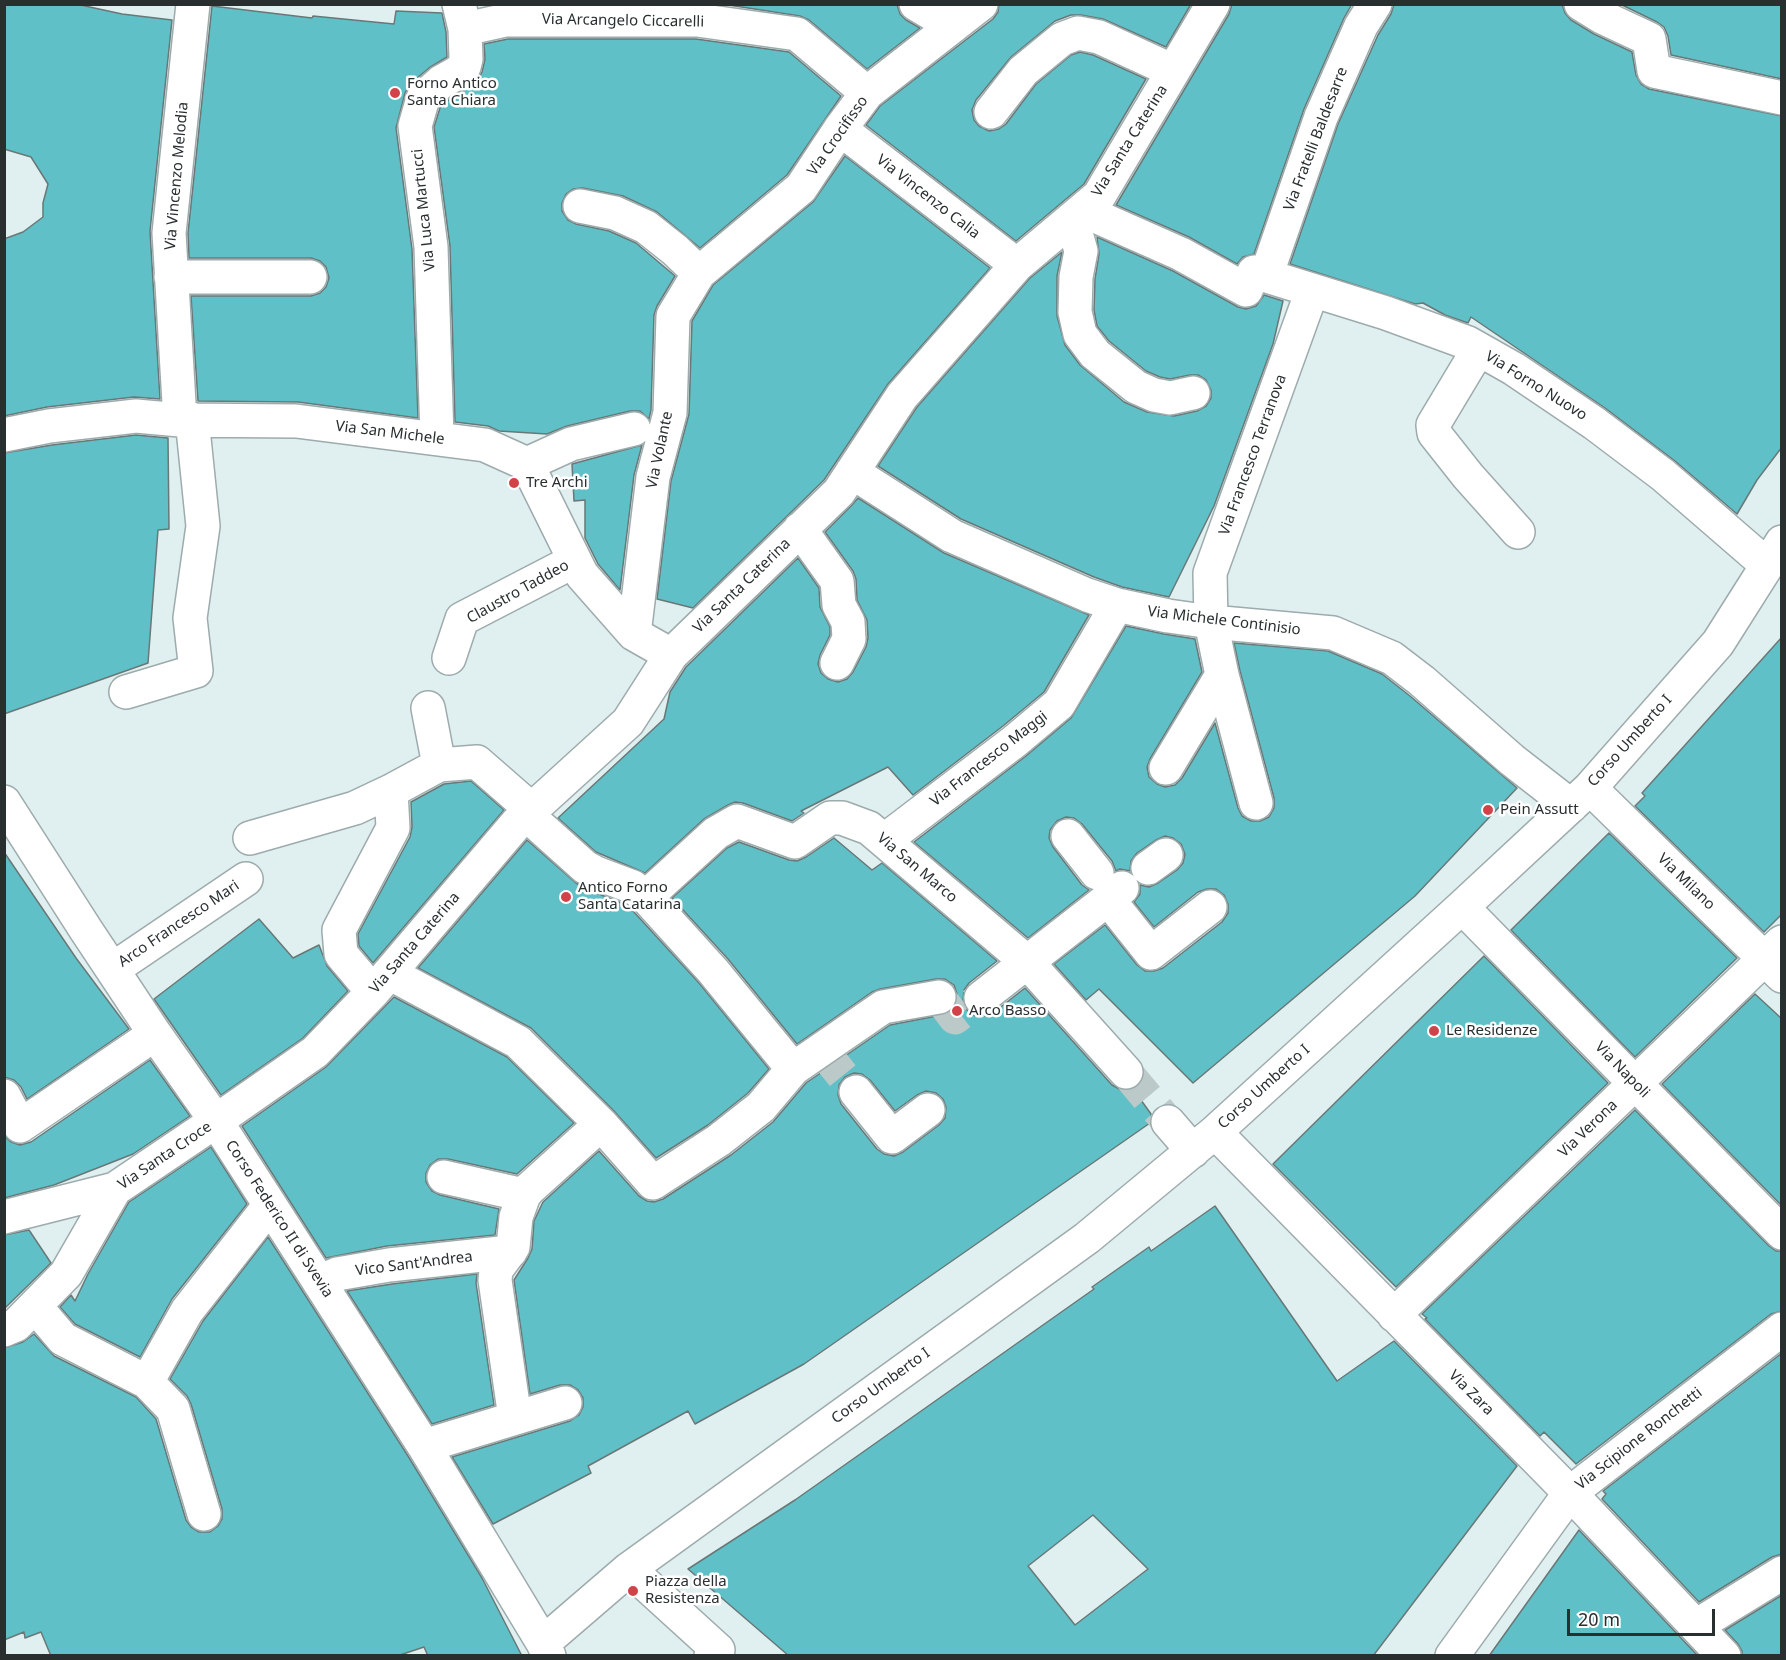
<!DOCTYPE html>
<html>
<head>
<meta charset="utf-8">
<style>
  body { margin:0 }
  #map { position:relative; width:1786px; height:1660px; overflow:hidden; background:#e0eff0; font-family:"Noto Sans",sans-serif }
  canvas { display:block }
  .frame { position:absolute; inset:0; border:6px solid #292f2f; pointer-events:none }
  .scale { position:absolute; left:1567px; top:1609px; width:148px; height:27px; box-sizing:border-box; border:3px solid #292f2f; border-top:0; padding-left:8px; font-size:18px; line-height:21px; white-space:nowrap; color:#292f2f; -webkit-text-stroke:4px #fff; paint-order:stroke }
</style>
</head>
<body>
<div id="map">
<canvas width="1786" height="1660"></canvas>
<div class="frame"></div>
<div class="scale">20 m</div>
</div>
<script>
const ctx = document.querySelector('canvas').getContext('2d');
ctx.lineJoin = 'round';
function paint(path, color) { ctx.fillStyle = color; ctx.fill(path, 'evenodd'); }
const poly = rows => new Path2D(rows.map(r => 'M' + r).join(''));
function strokePath(path, color, width, dash) { ctx.strokeStyle = color; ctx.lineWidth = width; ctx.lineCap = dash ? 'butt' : 'round'; ctx.setLineDash(dash || []); ctx.stroke(path); }
function drawText(font, color, halo, rows, align = 'center') {
  ctx.font = font + ' "Noto Sans",sans-serif'; ctx.lineWidth = 5; ctx.setLineDash([]); ctx.textBaseline = 'middle'; ctx.strokeStyle = halo; ctx.fillStyle = color; for (const [text, x, y, turn = 0] of rows) {
    ctx.save(); ctx.translate(x, y); ctx.rotate((+turn || 0) * Math.PI / 180); ctx.textAlign = isNaN(turn) ? turn : align; if (halo) ctx.strokeText(text, 0, 0); ctx.fillText(text, 0, 0); ctx.restore();
  }
}
const building = poly([
  [4,4,76,4,122,14,172,20,150,231,160,399,134,397,47,407,4,416,4,239,23,232,43,217,43,203,48,184,31,157,4,149,4,4],
  [722,4,897,4,900,14,906,20,920,28,867,69,809,20,800,16,722,4],
  [999,4,1191,4,1166,47,1103,19,1081,15,1071,15,1055,21,1011,57,976,100,972,110,974,120,979,126,989,131,999,129,1006,124,1036,84,1071,55,1080,52,1093,55,1146,79,1084,184,1016,241,866,125,880,106,993,19,998,12,999,4],
  [1232,4,1352,4,1344,18,1304,109,1254,254,1243,257,1237,264,1189,237,1116,205,1229,14,1232,4],
  [1394,4,1562,4,1565,13,1571,20,1594,34,1632,52,1636,75,1641,84,1649,89,1782,116,1782,447,1757,480,1737,514,1675,461,1605,408,1471,317,1468,323,1445,315,1423,303,1415,304,1290,264,1338,124,1378,35,1391,14,1394,4],
  [1620,4,1782,4,1782,79,1671,55,1668,36,1664,27,1657,22,1620,4],
  [212,6,312,18,313,16,394,24,396,11,442,13,446,32,447,57,429,68,410,84,405,93,396,128,412,249,418,418,298,402,198,401,191,296,311,296,320,293,326,287,329,278,326,267,320,261,311,258,189,258,188,233,212,6],
  [508,39,696,39,789,52,841,96,787,175,700,248,657,212,623,196,583,188,573,189,566,194,562,203,562,211,568,220,576,224,609,231,636,243,675,276,657,306,654,315,651,410,649,419,640,411,630,411,567,426,547,434,499,431,488,426,455,422,450,246,434,127,440,108,452,97,469,87,477,81,482,72,485,59,484,44,508,39],
  [845,156,990,268,888,384,824,480,693,608,657,599,671,481,689,414,692,321,713,285,813,202,845,156],
  [1097,237,1173,271,1238,307,1246,309,1256,306,1264,295,1283,301,1273,344,1214,506,1169,597,1122,587,1094,577,961,519,878,466,917,407,1030,278,1062,252,1057,276,1057,316,1065,345,1080,365,1124,402,1147,412,1174,416,1197,411,1206,406,1211,398,1211,390,1206,380,1198,375,1190,375,1170,379,1160,377,1146,371,1109,341,1097,326,1094,310,1095,279,1099,254,1097,237],
  [136,435,168,438,169,529,158,530,148,663,4,714,4,453,52,445,136,435],
  [642,445,634,475,620,590,598,564,585,538,585,500,574,501,572,464,642,445],
  [858,498,944,553,1089,615,1044,692,1003,726,913,795,888,767,801,811,804,813,792,821,743,803,735,802,728,805,704,819,645,873,596,852,558,818,664,719,670,692,686,667,798,558,819,588,820,607,830,627,830,635,820,655,818,664,821,673,828,679,838,682,847,679,853,672,866,647,868,638,867,620,857,600,856,579,853,571,825,532,852,505,858,498],
  [1126,626,1164,634,1195,639,1202,672,1150,759,1147,767,1149,777,1157,784,1165,787,1175,785,1182,778,1215,723,1238,808,1242,816,1251,821,1260,821,1269,817,1274,808,1274,798,1240,671,1234,643,1328,651,1382,674,1410,696,1517,788,1415,896,1193,1083,1099,989,1086,1000,1054,964,1105,925,1137,965,1145,971,1154,971,1163,968,1222,922,1228,913,1228,904,1224,895,1216,889,1207,889,1198,892,1154,927,1134,902,1140,894,1140,885,1149,887,1158,883,1177,870,1183,863,1185,854,1181,844,1173,838,1165,836,1156,840,1137,853,1131,861,1130,871,1120,869,1116,871,1112,861,1082,824,1074,818,1066,817,1057,821,1050,830,1049,838,1053,847,1082,885,1089,890,1028,938,914,842,1026,756,1071,718,1126,626],
  [1782,637,1782,914,1764,932,1635,806,1645,796,1642,793,1782,637],
  [471,781,504,810,373,963,359,946,358,934,410,837,412,827,411,802,444,784,471,781],
  [1609,833,1737,958,1635,1057,1511,930,1609,833],
  [834,838,872,870,882,863,997,961,969,983,964,990,963,1001,967,1010,975,1016,984,1016,993,1013,1025,988,1112,1085,1121,1090,1129,1090,1133,1089,1151,1114,1150,1123,804,1364,695,1424,688,1411,588,1466,591,1473,493,1524,452,1457,570,1421,579,1415,583,1407,583,1398,578,1390,570,1385,560,1385,530,1394,514,1280,528,1258,532,1249,534,1221,543,1202,599,1151,639,1196,647,1201,654,1202,663,1199,731,1155,773,1122,806,1083,890,1025,942,1015,951,1012,956,1004,957,994,954,985,945,979,936,979,880,989,872,992,797,1044,728,959,672,898,727,848,739,842,789,860,797,861,806,857,834,838],
  [854,1073,862,1074,870,1080,895,1111,917,1095,926,1091,936,1093,943,1099,946,1107,945,1118,939,1125,903,1152,894,1156,884,1154,877,1149,841,1104,838,1095,839,1085,845,1077,854,1073],
  [527,840,576,883,589,890,624,904,633,911,699,983,769,1069,748,1093,708,1125,656,1158,614,1111,531,1028,418,968,527,840],
  [4,852,76,958,129,1029,27,1099,21,1087,14,1080,4,1077,4,852],
  [259,919,293,958,319,945,327,966,348,991,303,1038,221,1095,154,999,259,919],
  [1484,956,1608,1083,1396,1287,1273,1164,1484,956],
  [1755,994,1782,1019,1782,1206,1662,1084,1755,994],
  [394,997,507,1057,574,1123,517,1174,448,1159,438,1159,430,1165,426,1173,426,1182,432,1191,440,1195,499,1209,495,1235,387,1246,326,1258,242,1126,326,1067,394,997],
  [150,1060,190,1116,133,1154,54,1185,4,1198,4,1136,11,1142,20,1145,31,1142,150,1060],
  [1635,1110,1769,1246,1776,1251,1782,1251,1782,1311,1771,1314,1576,1464,1544,1432,1540,1436,1425,1319,1427,1318,1422,1314,1635,1110],
  [211,1147,247,1204,172,1299,140,1357,75,1324,60,1307,71,1295,75,1301,88,1274,129,1202,211,1147],
  [1215,1206,1337,1381,1394,1341,1517,1466,1373,1656,789,1656,688,1569,795,1500,1094,1289,1092,1287,1149,1247,1151,1251,1215,1206],
  [1093,1515,1148,1569,1075,1625,1028,1566,1093,1515],
  [29,1230,51,1263,4,1309,4,1235,29,1230],
  [268,1237,408,1456,482,1578,522,1656,428,1656,424,1647,397,1656,51,1656,41,1632,25,1638,24,1632,4,1640,4,1348,23,1342,34,1334,54,1356,136,1397,156,1419,186,1520,191,1527,199,1532,210,1532,218,1526,222,1519,222,1509,191,1404,187,1396,170,1379,203,1321,268,1237],
  [477,1274,476,1283,494,1405,432,1424,347,1291,392,1284,477,1274],
  [1782,1353,1782,1554,1772,1557,1699,1602,1602,1499,1606,1494,1603,1491,1782,1353],
  [1579,1530,1698,1656,1489,1656,1579,1530],
  [1782,1595,1782,1656,1742,1656,1742,1651,1738,1644,1725,1630,1782,1595]
]);
const minorTunnel = poly([
  [939,997,955,1018,981,998],
  [822,1050,856,1092],
  [1126,1072,1168,1122]
]);
const minor = poly([
  [916,4,953,26],
  [1581,4,1602,17,1649,39,1654,71,1782,98],
  [465,29,506,20,697,20,797,34,867,93],
  [991,112,1023,71,1062,39,1078,33,1099,37,1173,71],
  [840,129,1017,265],
  [1088,205,1102,219,1181,254,1246,290,1254,272,1386,313,1468,343,1514,369,1594,423,1663,475,1767,565],
  [580,206,615,213,646,227,675,250,699,273],
  [1072,219,1081,251,1076,277,1075,312,1080,334,1095,354,1136,387,1154,395,1170,398,1193,393],
  [1266,276,1321,117,1361,26,1375,4],
  [171,277,310,277],
  [1478,350,1433,425,1434,433,1468,476,1518,532],
  [180,420,169,233,193,4],
  [4,435,49,426,136,416,180,420,296,421,485,445,527,464,582,575,634,634,671,655],
  [437,438,431,247,415,126,423,98,441,82,457,73,464,67,466,59,465,29,459,4],
  [527,464,571,444,634,429],
  [852,472,952,536,1087,595,1117,605,1168,616,1211,622,1333,633,1392,658,1422,681,1512,760,1571,806],
  [800,529,837,581,839,605,848,622,849,639,837,663],
  [634,634,653,477,670,413,673,316,699,273,801,188,840,129,867,93,981,4],
  [449,658,462,619,574,561],
  [126,692,196,671,190,618,203,526,192,419],
  [428,708,439,765],
  [1166,768,1222,675],
  [1590,788,1782,976],
  [4,802,86,930,155,1034,216,1121,270,1205,424,1446,543,1643,549,1656],
  [1256,803,1222,675,1211,622,1210,573,1312,291],
  [527,815,585,867,596,873,633,887,646,897,713,971,793,1069],
  [1068,836,1097,873],
  [250,838,355,808,391,791,439,765,477,762,532,810],
  [885,840,1015,741,1059,704,1117,605],
  [1148,868,1166,855],
  [646,897,716,833,737,821,795,842,830,818,842,818,869,828,1027,962,1126,1072],
  [1108,899,1151,953,1210,907],
  [1462,907,1782,1233],
  [113,969,246,879],
  [389,973,518,1042,601,1124,653,1183,719,1140,761,1107,793,1069,883,1007,939,997],
  [373,992,341,954,339,930,393,828,391,791],
  [981,998,1122,888],
  [856,1092,892,1137,928,1110],
  [4,1096,20,1126,155,1034],
  [1168,1122,1193,1151],
  [1215,1132,1570,1493,1724,1656],
  [444,1177,524,1195],
  [4,1217,115,1189],
  [319,1282,337,1274,389,1265,510,1252],
  [35,1306,63,1339,147,1382,187,1311,270,1205],
  [1394,1315,1782,942],
  [4,1330,16,1325,66,1274,115,1189,216,1121,315,1052,373,992,517,823,628,722,671,655,839,492,902,396,1017,265,1099,196,1213,4],
  [147,1382,173,1409,204,1514],
  [515,1418,495,1280,496,1270,513,1247,516,1217,524,1195,529,1189,601,1124],
  [424,1446,565,1403],
  [629,1569,1087,1238,1215,1132,1462,907,1590,788,1718,643,1782,542],
  [1696,1626,1782,1573],
  [543,1643,629,1569,718,1650,711,1656],
  [1452,1656,1570,1493,1782,1329]
]);
const markers = [
  [395,93,6,"#d14249"],
  [514,483,6,"#d14249"],
  [1488,810,6,"#d14249"],
  [566,897,6,"#d14249"],
  [957,1011,6,"#d14249"],
  [1434,1031,6,"#d14249"],
  [633,1591,6,"#d14249"]
];
const streetNames = [
  ["Via Arcangelo Ciccarelli",623,21,1],
  ["Via Crocifisso",838,136,-55],
  ["Via Fratelli Baldesarre",1316,139,-69],
  ["Via Santa Caterina",1130,141,-58],
  ["Via Vincenzo Melodia",177,176,-85],
  ["Via Vincenzo Calia",928,197,38],
  ["Via Luca Martucci",424,210,-96],
  ["Via Forno Nuovo",1536,386,32],
  ["Via San Michele",390,433,7],
  ["Via Volante",660,450,-78],
  ["Via Francesco Terranova",1253,455,-70],
  ["Via Santa Caterina",742,586,-44],
  ["Claustro Taddeo",518,592,-29],
  ["Via Michele Continisio",1224,621,7],
  ["Corso Umberto I",1630,741,-48],
  ["Via Francesco Maggi",989,759,-38],
  ["Via San Marco",917,868,40],
  ["Via Milano",1686,882,44],
  ["Arco Francesco Mari",179,924,-34],
  ["Via Santa Caterina",415,943,-49],
  ["Via Napoli",1622,1070,46],
  ["Corso Umberto I",1264,1087,-42],
  ["Via Verona",1588,1129,-44],
  ["Via Santa Croce",165,1156,-34],
  ["Corso Federico II di Svevia",279,1219,57],
  ["Vico Sant'Andrea",414,1264,-7],
  ["Corso Umberto I",881,1386,-36],
  ["Via Zara",1471,1393,45],
  ["Via Scipione Ronchetti",1639,1439,-38]
];
const poiNames = [
  ["Forno Antico",407,84],
  ["Santa Chiara",407,101],
  ["Tre Archi",526,483],
  ["Pein Assutt",1500,810],
  ["Antico Forno",578,888],
  ["Santa Catarina",578,905],
  ["Arco Basso",969,1011],
  ["Le Residenze",1446,1031],
  ["Piazza della",645,1582],
  ["Resistenza",645,1599]
];
paint(building, '#5fc1c7');
strokePath(building, '#697777', 1.5);
strokePath(minorTunnel, '#bbc9c9', 33, [33, 16]);
strokePath(minor, '#9dabac', 36);
strokePath(minor, '#fff', 33);
for (const [x, y, r, color] of markers) { const dot = new Path2D(); dot.arc(x, y, r, 0, 2 * Math.PI); ctx.fillStyle = color; ctx.fill(dot); strokePath(dot, '#fff', 2); }
drawText('15px', '#292f2f', '#fff', streetNames);
drawText('15px', '#292f2f', '#fff', poiNames, 'left');
</script>
</body>
</html>
